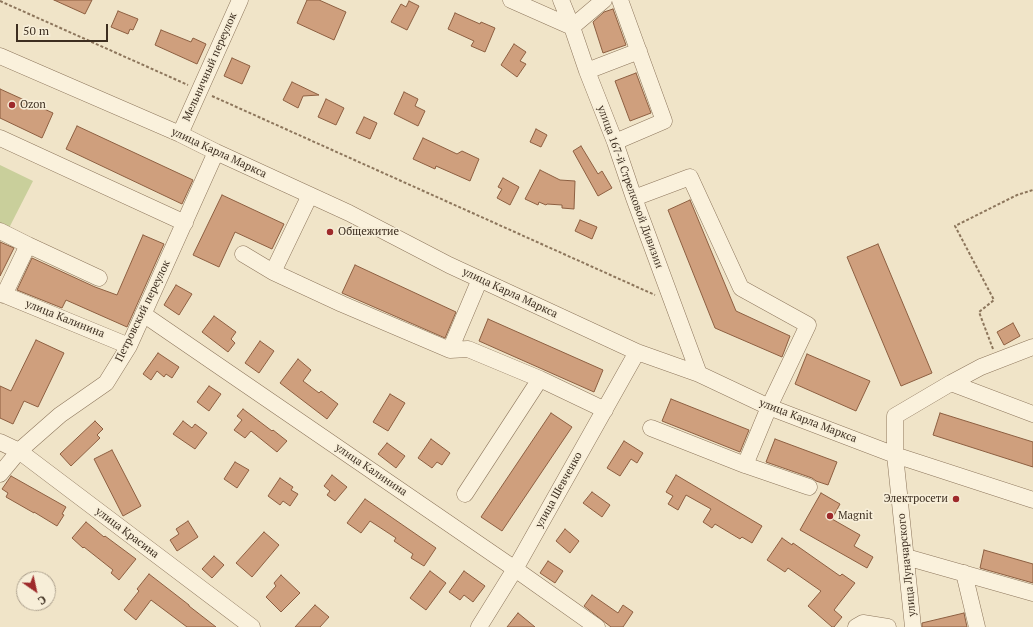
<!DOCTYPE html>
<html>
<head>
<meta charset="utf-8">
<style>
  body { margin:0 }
  #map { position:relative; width:1033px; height:627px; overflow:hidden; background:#f0e4c8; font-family:"PT Serif",serif }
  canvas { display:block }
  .north { position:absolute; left:16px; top:571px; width:40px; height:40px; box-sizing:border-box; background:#f7eed8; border:1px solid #ada18e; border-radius:50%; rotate:146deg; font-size:11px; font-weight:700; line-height:16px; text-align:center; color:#3d2e20 }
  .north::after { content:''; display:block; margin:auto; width:14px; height:18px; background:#9e2a2b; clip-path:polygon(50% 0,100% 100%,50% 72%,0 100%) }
  .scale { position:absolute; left:16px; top:24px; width:92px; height:18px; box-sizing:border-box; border:2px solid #3d2e20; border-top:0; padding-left:5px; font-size:12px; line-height:14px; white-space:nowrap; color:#3d2e20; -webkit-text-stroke:3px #f7eed8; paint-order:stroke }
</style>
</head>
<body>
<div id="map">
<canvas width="1033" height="627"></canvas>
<div class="north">С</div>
<div class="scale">50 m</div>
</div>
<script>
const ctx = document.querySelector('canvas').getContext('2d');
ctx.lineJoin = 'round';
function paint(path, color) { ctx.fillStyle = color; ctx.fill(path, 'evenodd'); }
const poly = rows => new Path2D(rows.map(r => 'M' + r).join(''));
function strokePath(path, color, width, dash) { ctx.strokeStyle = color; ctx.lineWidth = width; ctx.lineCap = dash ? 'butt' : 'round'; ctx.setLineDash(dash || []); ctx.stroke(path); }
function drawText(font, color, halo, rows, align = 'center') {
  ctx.font = font + ' "PT Serif",serif'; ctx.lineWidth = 3.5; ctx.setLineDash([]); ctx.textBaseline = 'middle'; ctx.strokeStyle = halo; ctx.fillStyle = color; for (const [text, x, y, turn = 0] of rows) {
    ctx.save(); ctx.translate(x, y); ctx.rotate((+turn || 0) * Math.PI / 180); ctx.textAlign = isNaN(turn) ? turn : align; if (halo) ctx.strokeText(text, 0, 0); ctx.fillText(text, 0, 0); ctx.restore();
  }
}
const green = poly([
  [0,165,33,181,9,228,0,224]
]);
const building = poly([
  [54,0,92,0,85,14,54,0],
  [307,0,319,0,346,12,334,40,297,23,307,0],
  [409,1,419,6,407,30,391,22,401,4,406,7,409,1],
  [613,9,626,45,603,53,593,22,604,12,613,9],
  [118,11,138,19,133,30,130,29,128,34,111,27,118,11],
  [455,13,480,24,481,22,495,28,485,52,471,46,474,41,448,29,455,13],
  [161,30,191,42,193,38,206,44,197,64,155,45,161,30],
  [514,44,526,52,520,61,526,64,517,77,501,65,514,44],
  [232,58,250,66,242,84,224,76,232,58],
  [636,73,651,113,630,121,615,81,636,73],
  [292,82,319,95,303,96,298,108,283,100,292,82],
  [0,89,53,113,42,138,0,118,0,89],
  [404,92,418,99,415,106,425,111,418,126,394,114,404,92],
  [326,99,344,108,336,125,318,117,326,99],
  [364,117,377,123,370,139,356,133,364,117],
  [77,126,193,180,182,204,66,149,77,126],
  [536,129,547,135,541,147,530,142,536,129],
  [423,138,457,154,462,151,479,159,470,181,436,166,435,169,413,159,423,138],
  [581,146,598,174,602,171,612,188,598,196,573,151,581,146],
  [540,170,560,180,575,181,574,209,562,208,562,205,547,204,546,205,539,202,538,205,525,199,540,170],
  [503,178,519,187,510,205,497,198,502,189,498,187,503,178],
  [222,195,284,224,272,249,235,232,219,267,193,255,222,195],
  [690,200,736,311,790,336,782,357,715,328,668,210,690,200],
  [580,220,597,227,592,239,575,231,580,220],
  [143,235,164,244,127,327,66,300,62,308,17,290,32,258,95,287,117,295,143,235],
  [0,242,14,248,0,276,0,242],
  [878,244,932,373,901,386,847,257,878,244],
  [355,265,456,312,445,338,342,293,355,265],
  [176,285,192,294,179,315,164,305,176,285],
  [214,316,236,332,231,339,235,343,228,352,202,332,214,316],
  [488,319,603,370,594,392,479,341,488,319],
  [1013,323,1020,336,1004,345,997,332,1013,323],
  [36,340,64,353,38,407,24,401,13,424,0,418,0,386,11,391,36,340],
  [260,341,274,351,259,373,245,363,260,341],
  [158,353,179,367,172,378,166,374,164,377,157,371,151,380,143,374,158,353],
  [807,354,870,381,856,411,795,384,807,354],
  [298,359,311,370,303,381,319,393,321,391,338,404,327,419,280,383,298,359],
  [209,386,221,394,209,411,197,402,209,386],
  [390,394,405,403,388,431,373,422,390,394],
  [671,399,749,430,740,452,662,421,671,399],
  [243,409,272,431,273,430,287,441,277,452,251,431,245,438,234,430,242,420,237,416,243,409],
  [551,413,572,427,502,531,481,517,551,413],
  [940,413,1033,442,1033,467,933,435,940,413],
  [95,421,103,429,97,435,100,438,71,466,60,454,95,421],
  [183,421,192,428,195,424,207,433,195,449,173,434,183,421],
  [431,439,450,453,442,465,437,462,432,468,418,458,431,439],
  [775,439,837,462,828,485,816,481,812,478,766,462,775,439],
  [624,441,643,453,637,463,631,459,620,476,607,468,624,441],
  [387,443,405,456,396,468,378,454,387,443],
  [112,450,141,506,123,516,94,459,112,450],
  [235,462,249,470,237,488,224,479,235,462],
  [332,475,347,487,335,501,327,495,330,491,324,486,332,475],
  [676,475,762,526,752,543,742,537,740,539,715,524,712,528,703,522,711,509,686,495,678,510,668,504,673,496,666,492,676,475],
  [11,476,66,507,62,514,64,515,57,526,34,512,34,513,6,497,8,493,2,489,11,476],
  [280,478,293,487,291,490,298,494,290,506,283,501,280,505,268,496,280,478],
  [592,492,610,505,602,517,583,503,592,492],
  [821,493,840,504,832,519,860,535,854,546,873,557,867,568,800,530,821,493],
  [365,499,436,548,424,566,411,558,413,554,394,541,396,538,370,521,361,533,347,523,365,499],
  [188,521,198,537,177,551,170,540,179,534,176,529,188,521],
  [86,522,104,537,105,536,136,559,119,580,111,573,113,570,84,547,83,548,72,538,86,522],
  [565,529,579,541,570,553,556,541,565,529],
  [264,532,279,545,252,577,236,563,264,532],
  [782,538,792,545,793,543,840,576,842,574,855,583,834,610,842,617,834,627,832,627,808,606,821,591,788,568,785,572,767,560,782,538],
  [984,550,1033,564,1033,583,980,568,984,550],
  [214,556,224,565,212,578,202,569,214,556],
  [548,561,563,571,555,583,540,573,548,561],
  [430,571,446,583,426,610,410,598,430,571],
  [464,571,485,586,473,602,464,595,460,600,449,592,464,571],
  [149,574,189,605,189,606,216,627,187,627,151,600,136,620,124,610,139,591,137,589,149,574],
  [281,575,300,593,281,612,266,597,276,586,274,583,281,575],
  [592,595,618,613,623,605,633,612,623,627,611,627,584,606,592,595],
  [315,605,329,617,320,627,295,627,315,605],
  [518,613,535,627,507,627,518,613],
  [964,613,967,627,922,627,922,623,964,613]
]);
const path = poly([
  [0,1,188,85],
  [212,96,655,295],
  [993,349,979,312,994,300,955,226,1017,195,1033,190]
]);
const minor = poly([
  [511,0,572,27,604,0],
  [561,0,572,27,587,71,615,142,634,198,699,374],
  [0,56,180,134,216,152,349,213,449,265,637,352,699,374,769,407,895,455,1033,500],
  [587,71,639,51],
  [180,134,240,0],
  [0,138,185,223],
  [615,142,664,121,620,0],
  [634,198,690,177,741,288,808,325,769,407,745,465,651,428],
  [0,231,28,245],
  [243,254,273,272,342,304,450,350,468,349,540,379,605,410],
  [273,272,310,195],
  [0,293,129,346],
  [4,295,28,245,99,278],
  [143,314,515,569,597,627],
  [450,350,480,279],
  [951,383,981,367,1033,347],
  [0,442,19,451,252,627],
  [745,465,809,487],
  [0,474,19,451,60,415,106,383,129,346,216,152],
  [465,494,540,379],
  [906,557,1033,593],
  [964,573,977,627],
  [479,627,515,569,637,352],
  [856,627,863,623,888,627],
  [913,627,895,455,895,416,951,383,1033,414]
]);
const markers = [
  [12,105,4,"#9e2a2b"],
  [330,232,4,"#9e2a2b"],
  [956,499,4,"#9e2a2b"],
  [830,516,4,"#9e2a2b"]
];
const streetNames = [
  ["Мельничный переулок",210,67,-66],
  ["улица Карла Маркса",219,153,25],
  ["улица 167-й Стрелковой Дивизии",630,187,70],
  ["улица Карла Маркса",510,293,25],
  ["Петровский переулок",143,311,-64],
  ["улица Калинина",65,319,22],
  ["улица Карла Маркса",808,421,21],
  ["улица Калинина",371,470,34],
  ["улица Шевченко",559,490,-61],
  ["улица Красина",127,533,37],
  ["улица Луначарского",907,565,-96]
];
const poiNames = [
  ["Ozon",20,105],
  ["Общежитие",338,232],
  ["Электросети",948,499,"right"],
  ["Magnit",838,516]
];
paint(green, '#c9cf9b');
paint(building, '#cf9f7d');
strokePath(building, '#8d5f41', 1);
strokePath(minor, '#8d765c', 17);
strokePath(path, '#8d765c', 2, [3, 2]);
strokePath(minor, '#faf1dc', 16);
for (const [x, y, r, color] of markers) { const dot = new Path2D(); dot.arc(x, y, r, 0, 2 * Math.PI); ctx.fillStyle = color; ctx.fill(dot); strokePath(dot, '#f7eed8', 1.5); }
drawText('11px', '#3d2e20', '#f7eed8', streetNames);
drawText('11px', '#3d2e20', '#f7eed8', poiNames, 'left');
</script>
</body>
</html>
